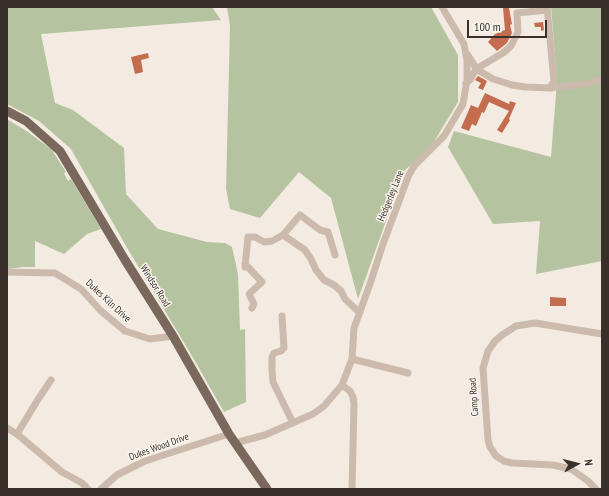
<!DOCTYPE html>
<html>
<head>
<meta charset="utf-8">
<style>
  body { margin:0 }
  #map { position:relative; width:609px; height:496px; overflow:hidden; background:#f3ebe1; font-family:"PT Sans Narrow",sans-serif }
  canvas { display:block }
  .frame { position:absolute; inset:0; border:8px solid #3a302b; pointer-events:none }
  .north { position:absolute; left:557px; top:444px; width:40px; height:40px; -webkit-text-stroke:3px #faf5ee; paint-order:stroke; rotate:83deg; font-size:11px; font-weight:700; line-height:16px; text-align:center; color:#3a302b }
  .north::after { content:''; display:block; margin:auto; width:14px; height:18px; background:#3a302b; clip-path:polygon(50% 0,100% 100%,50% 72%,0 100%) }
  .scale { position:absolute; left:467px; top:20px; width:80px; height:18px; box-sizing:border-box; border:2px solid #3a302b; border-top:0; padding-left:5px; font-size:12px; line-height:14px; white-space:nowrap; color:#3a302b; -webkit-text-stroke:3px #faf5ee; paint-order:stroke }
</style>
</head>
<body>
<div id="map">
<canvas width="609" height="496"></canvas>
<div class="frame"></div>
<div class="north">N</div>
<div class="scale">100 m</div>
</div>
<script>
const ctx = document.querySelector('canvas').getContext('2d');
ctx.lineJoin = 'round';
function paint(path, color) { ctx.fillStyle = color; ctx.fill(path, 'evenodd'); }
const poly = rows => new Path2D(rows.map(r => 'M' + r).join(''));
function strokePath(path, color, width, dash) { ctx.strokeStyle = color; ctx.lineWidth = width; ctx.lineCap = dash ? 'butt' : 'round'; ctx.setLineDash(dash || []); ctx.stroke(path); }
function drawText(font, color, halo, rows, align = 'center') {
  ctx.font = font + ' "PT Sans Narrow",sans-serif'; ctx.lineWidth = 3; ctx.setLineDash([]); ctx.textBaseline = 'middle'; ctx.strokeStyle = halo; ctx.fillStyle = color; for (const [text, x, y, turn = 0] of rows) {
    ctx.save(); ctx.translate(x, y); ctx.rotate((+turn || 0) * Math.PI / 180); ctx.textAlign = isNaN(turn) ? turn : align; if (halo) ctx.strokeText(text, 0, 0); ctx.fillText(text, 0, 0); ctx.restore();
  }
}
const green = poly([
  [7,7,212,7,221,20,41,34,55,103,73,110,124,148,126,194,158,229,207,242,225,243,232,247,238,274,240,330,245,329,246,402,224,412,192,356,126,246,71,149,39,121,7,104],
  [227,7,431,7,458,55,458,102,432,145,404,171,358,299,331,198,299,172,260,218,230,209,226,189,230,26],
  [551,7,602,7,602,261,536,274,540,221,493,224,448,147,454,131,551,157,557,81],
  [7,119,28,132,52,150,66,172,64,173,68,181,71,179,101,229,87,234,64,254,35,241,35,267,23,267,7,269]
]);
const building = poly([
  [503,8,509,8,512,24,510,25,512,33,507,43,497,51,488,42,495,34,505,30],
  [543,22,544,30,541,31,541,27,535,27,534,23],
  [148,53,149,58,141,60,143,72,135,74,131,57],
  [478,76,487,81,483,90,478,88,481,83,475,80],
  [485,93,509,104,510,101,516,103,509,119,510,120,502,133,497,130,509,111,489,102,484,113,482,112,476,126,472,124,469,131,461,128,471,105,478,108],
  [550,297,566,298,566,306,550,306]
]);
const minor = poly([
  [547,7,554,81,550,88],
  [547,10,517,13,518,32,511,46,503,53,476,69,493,79,512,85,525,87,550,88,586,84,602,79],
  [466,83,470,80,476,69,473,63,467,54],
  [283,235,305,250,311,259,316,270,324,280,334,285,341,291,345,299,359,312],
  [245,264,262,282,249,294,254,304,252,308],
  [245,267,248,237,255,237,264,242,272,241,283,235,300,215,320,230,328,232,335,255],
  [7,272,55,273,81,289,101,311,125,331,150,339,173,336],
  [282,316,284,348,281,351,274,353,272,357,272,370,273,382,293,423],
  [352,359,408,373],
  [342,385,350,391,353,397,354,404,352,489],
  [7,428,17,434,62,472,82,483,88,489],
  [17,434,37,401,51,380],
  [235,443,265,435,313,414,324,406,342,385,352,359,354,328,370,284,383,244,408,177,414,166,444,136,463,104,467,80,467,61,464,44,442,7],
  [101,489,117,475,145,461,229,434],
  [596,489,588,481,571,469,553,465,512,463,504,461,496,456,490,447,488,440,483,368,488,351,495,341,502,335,516,326,535,323,602,334]
]);
const major = poly([
  [7,111,26,121,60,151,125,260,173,336,229,434,267,489]
]);
const streetNames = [
  ["Hedgerley Lane",391,196,-68],
  ["Windsor Road",155,286,58],
  ["Dukes Kiln Drive",108,301,43],
  ["Camp Road",474,397,-94],
  ["Dukes Wood Drive",159,447,-20]
];
paint(green, '#b6c3a0');
paint(building, '#c46d4e');
strokePath(minor, '#ccbbac', 7);
strokePath(major, '#7b685d', 9);
drawText('10px', '#3a302b', '#faf5ee', streetNames);
</script>
</body>
</html>
